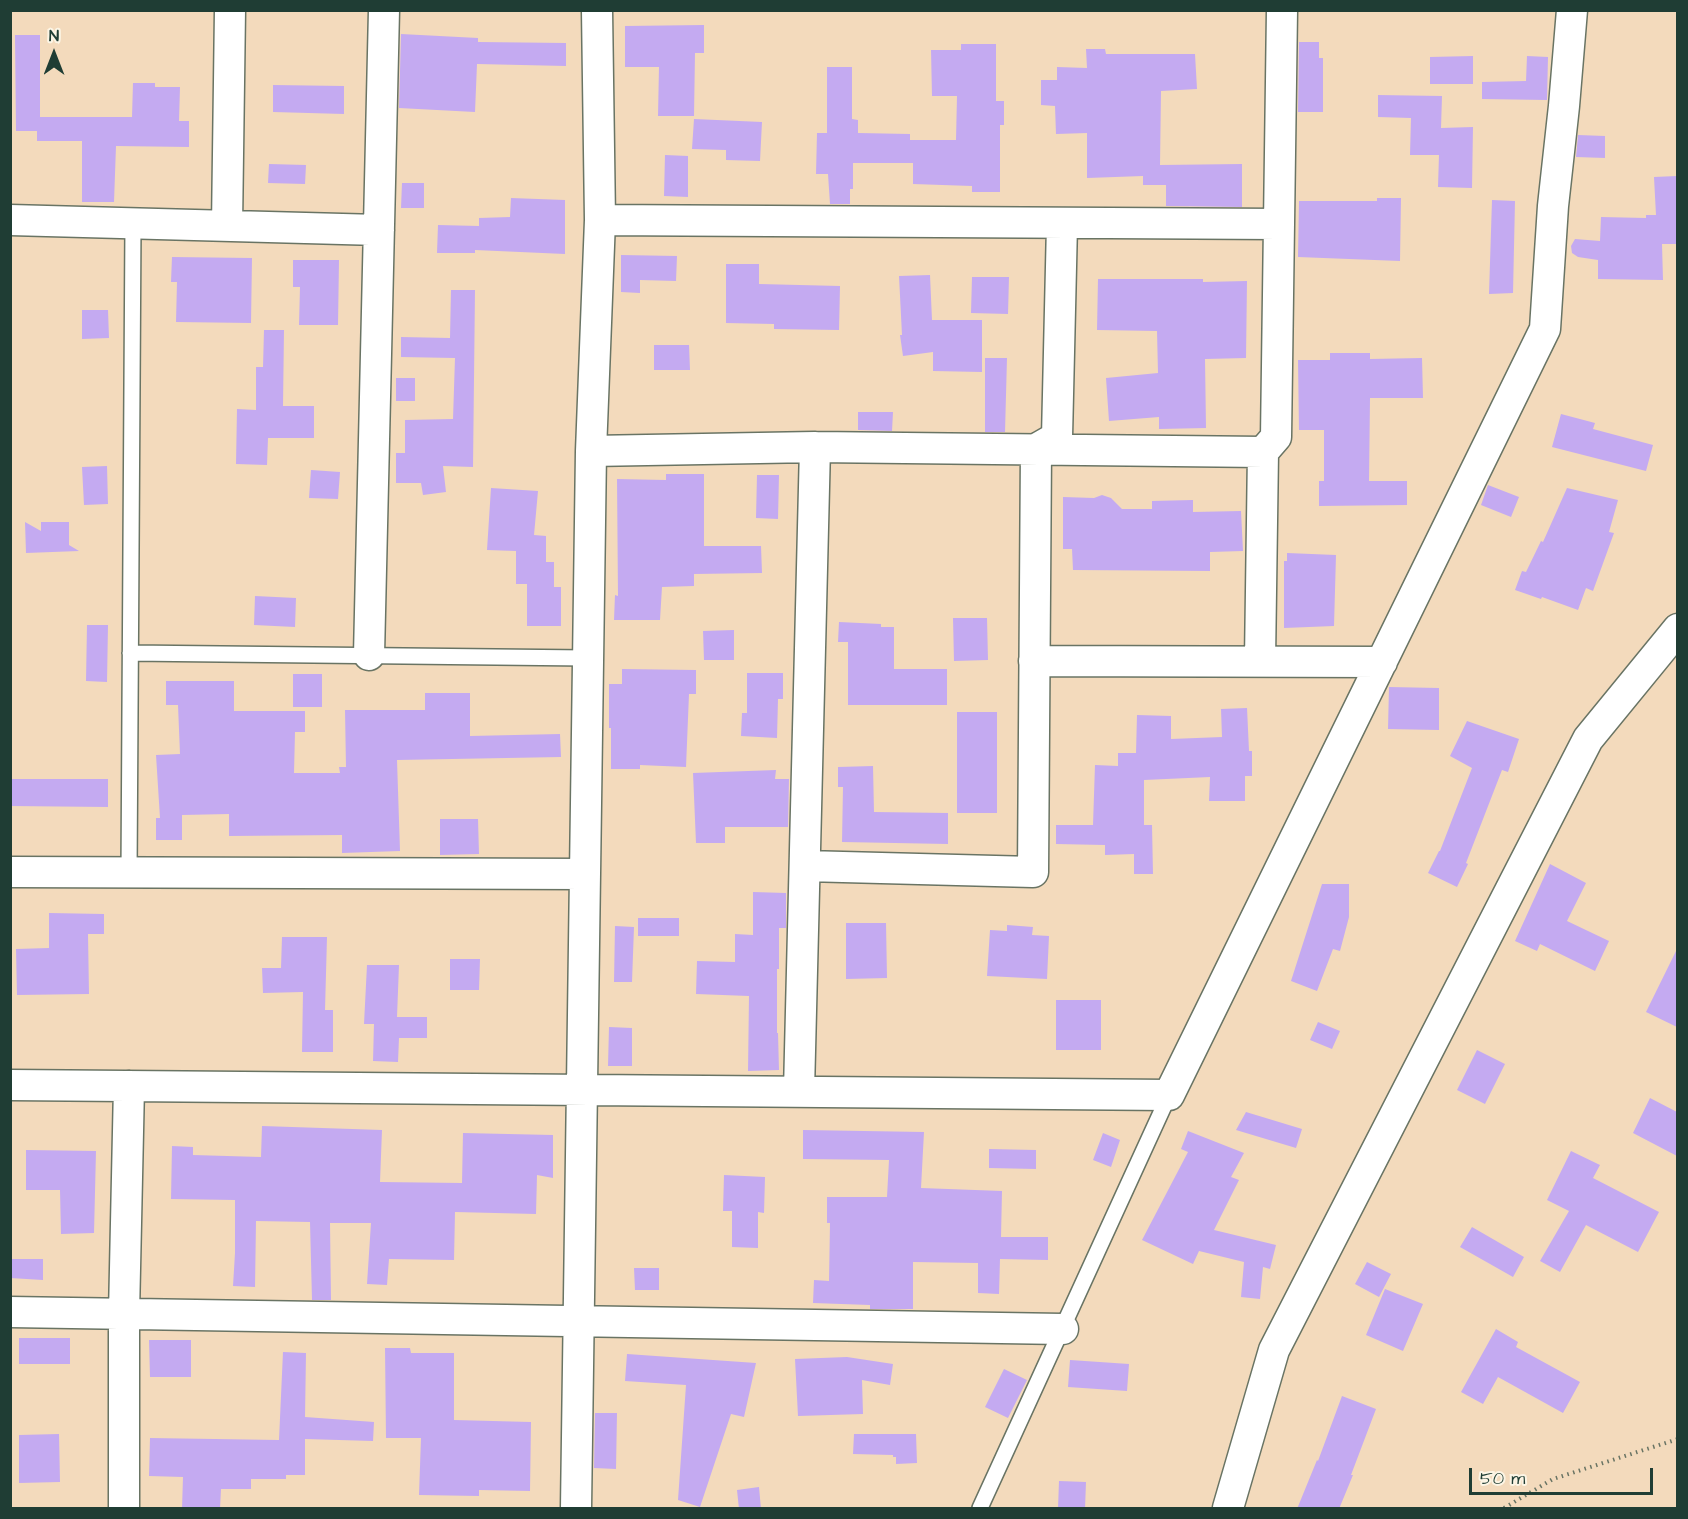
<!DOCTYPE html>
<style>
body{margin:0}
#map{position:relative;width:1688px;height:1519px;overflow:hidden;background:#f3dabc;font-family:"Architects Daughter",sans-serif}
canvas{display:block}
.frame{position:absolute;inset:0;border:12px solid #1f3d34;pointer-events:none}
.north{position:absolute;left:24px;top:24px;width:60px;height:60px;-webkit-text-stroke:4px #fcf5e5;paint-order:stroke;rotate:0deg;font-size:16px;font-weight:700;line-height:24px;text-align:center;color:#1f3d34}
.north::after{content:'';display:block;margin:auto;width:21px;height:27px;background:#1f3d34;clip-path:polygon(50% 0,100% 100%,50% 72%,0 100%)}
.scale{position:absolute;left:1469px;top:1468px;width:184px;height:27px;box-sizing:border-box;border:3px solid #1f3d34;border-top:0;padding-left:8px;font-size:18px;line-height:21px;white-space:nowrap;color:#1f3d34;-webkit-text-stroke:4px #fcf5e5;paint-order:stroke}
</style>
<div id="map">
<canvas width="1688" height="1519"></canvas>
<div class="frame"></div>
<div class="north">N</div>
<div class="scale">50 m</div>
</div>
<script>
const ctx = document.querySelector('canvas').getContext('2d');
ctx.lineJoin = 'round';
function paint(path, color) { ctx.fillStyle = color; ctx.fill(path, 'evenodd'); }
const poly = rows => new Path2D(rows.map(r => 'M' + r).join(''));
function trace(path, color, width, dash) { ctx.strokeStyle = color; ctx.lineWidth = width; ctx.lineCap = dash ? 'butt' : 'round'; ctx.setLineDash(dash || []); ctx.stroke(path); }
paint(poly([
 [704,25,704,53,695,53,694,116,658,116,659,67,625,67,625,26],
 [401,34,478,38,478,42,566,43,566,66,477,64,475,112,399,108],
 [15,35,40,35,40,117,132,117,133,83,155,83,155,87,180,87,179,121,189,121,189,147,116,146,114,202,82,202,82,141,37,141,37,131,16,131],
 [1299,42,1319,42,1319,58,1323,58,1323,112,1298,112],
 [961,44,996,44,996,101,1004,101,1004,125,1000,125,1000,192,972,192,972,186,913,184,913,163,853,163,853,189,850,189,850,204,830,204,828,174,816,174,817,133,827,133,827,67,852,67,852,119,858,120,858,133,910,134,910,140,956,140,957,96,932,96,931,50,961,50],
 [1086,49,1105,49,1106,54,1195,54,1197,89,1161,91,1160,165,1242,164,1242,207,1166,206,1166,185,1143,185,1143,176,1087,178,1087,133,1056,134,1055,106,1041,105,1041,80,1057,80,1057,67,1087,68],
 [1473,56,1473,84,1430,84,1430,57],
 [1527,56,1548,57,1547,100,1482,99,1482,82,1526,81],
 [273,85,344,86,344,114,273,112],
 [1378,95,1442,96,1441,128,1473,127,1472,188,1438,187,1439,155,1410,155,1411,118,1378,117],
 [694,119,762,122,760,161,726,160,726,150,692,149],
 [1578,135,1605,136,1605,158,1576,157],
 [665,155,688,156,688,197,664,196],
 [269,164,306,165,305,184,268,183],
 [1677,176,1677,244,1662,244,1663,280,1598,279,1598,260,1578,257,1572,253,1571,246,1575,239,1600,241,1601,217,1646,218,1646,215,1656,215,1654,177],
 [402,183,424,183,424,208,401,208],
 [511,198,565,200,565,254,475,250,475,253,437,253,438,225,479,226,479,218,510,217],
 [1377,198,1401,198,1400,261,1298,257,1299,201,1377,201],
 [1492,200,1515,201,1513,293,1489,294],
 [621,255,677,256,676,281,640,280,640,293,621,292],
 [172,257,252,258,251,323,176,322,177,282,171,282],
 [293,260,339,260,338,325,299,325,300,287,293,287],
 [726,264,759,264,759,284,840,286,839,330,774,329,774,324,726,323],
 [930,275,932,320,982,320,982,372,933,371,933,352,903,356,900,335,902,335,899,276],
 [972,277,1009,277,1008,314,971,313],
 [1098,279,1203,279,1203,282,1247,281,1246,358,1205,359,1206,428,1159,429,1159,417,1109,421,1106,378,1158,373,1157,331,1097,330],
 [451,290,475,290,473,467,443,466,446,492,423,495,421,483,396,483,396,453,405,453,405,420,453,419,455,358,401,357,401,337,450,338],
 [82,310,108,310,109,338,82,339],
 [264,330,284,330,283,406,314,406,314,438,268,438,267,465,236,464,237,409,256,410,256,367,263,367],
 [654,345,689,345,690,370,654,370],
 [1330,353,1370,353,1370,359,1422,358,1423,398,1370,398,1369,481,1407,481,1407,505,1319,506,1319,481,1324,481,1324,430,1299,430,1298,360,1330,360],
 [985,358,1007,358,1005,432,985,432],
 [396,378,415,378,415,401,396,401],
 [858,412,893,412,892,431,858,430],
 [1561,414,1595,423,1593,429,1653,445,1646,471,1552,447],
 [107,466,108,504,84,505,82,467],
 [311,470,340,472,338,499,309,498],
 [666,474,704,474,704,546,761,546,762,573,694,574,694,586,662,587,660,620,614,620,615,595,618,596,617,479,666,480],
 [757,475,779,475,778,519,756,518],
 [1488,485,1519,497,1511,517,1481,505],
 [491,488,538,491,534,535,546,536,546,562,554,562,554,587,561,587,561,626,527,626,527,584,516,584,516,551,487,550],
 [1567,488,1618,500,1609,532,1614,533,1593,591,1586,588,1578,610,1542,597,1541,599,1515,590,1522,571,1526,572,1541,541,1543,542],
 [1102,495,1111,498,1122,509,1152,509,1152,501,1193,500,1193,512,1241,511,1243,551,1210,552,1210,571,1073,570,1072,549,1063,549,1063,497,1094,498],
 [25,522,41,531,41,522,69,522,69,545,79,551,26,553],
 [1287,553,1336,555,1334,626,1284,628,1284,561,1287,561],
 [255,596,296,598,295,627,254,625],
 [953,618,987,618,988,660,954,661],
 [839,622,881,624,881,627,894,627,894,669,947,669,947,705,848,705,848,642,838,642],
 [87,625,108,625,107,682,86,681],
 [734,630,734,660,704,660,703,631],
 [622,669,696,670,696,694,689,694,686,767,640,765,640,769,611,769,611,728,609,728,609,684,622,684],
 [747,673,783,673,783,699,778,699,777,738,741,736,742,713,747,713],
 [293,674,322,674,322,707,293,707],
 [166,681,234,681,234,711,305,711,305,732,295,732,294,773,340,773,339,767,346,767,345,710,425,710,425,693,470,693,470,736,560,734,561,757,397,760,400,851,342,853,342,835,229,836,229,814,182,815,182,840,156,840,156,818,160,818,156,755,180,754,178,705,166,705],
 [1389,687,1439,688,1439,730,1388,729],
 [1247,708,1249,751,1252,751,1252,776,1245,776,1245,801,1209,801,1210,777,1144,780,1144,825,1152,825,1153,874,1134,874,1134,854,1105,855,1105,845,1056,844,1056,825,1093,825,1095,765,1118,766,1118,753,1136,753,1137,715,1171,716,1171,739,1222,737,1221,709],
 [957,712,997,712,997,813,957,813],
 [1467,721,1519,739,1508,772,1502,770,1466,863,1468,864,1457,887,1428,873,1439,851,1440,851,1472,768,1450,756],
 [873,766,874,812,948,813,948,844,842,842,843,787,838,787,838,767],
 [776,770,775,779,789,779,788,827,725,827,725,843,696,843,693,773],
 [10,779,108,779,108,807,10,806],
 [440,819,478,819,479,854,440,855],
 [1550,864,1586,883,1567,921,1609,941,1595,971,1540,944,1537,951,1515,941],
 [1322,884,1349,884,1349,917,1340,951,1333,949,1317,991,1291,981],
 [753,892,786,893,786,928,779,928,779,969,777,969,777,1033,778,1033,779,1070,748,1071,749,996,696,994,697,961,735,962,735,934,753,935],
 [49,913,104,914,104,934,88,934,89,994,17,995,16,949,49,948],
 [638,918,679,918,679,936,638,936],
 [846,923,886,923,887,978,846,979],
 [1007,925,1033,927,1032,935,1049,936,1047,979,987,976,990,930,1007,931],
 [615,926,634,927,632,982,614,982],
 [282,937,327,937,325,1010,333,1010,333,1052,302,1052,303,992,263,993,262,968,281,968],
 [1677,949,1677,1027,1646,1012],
 [450,959,480,959,479,990,450,990],
 [367,965,399,965,397,1017,427,1017,427,1038,399,1038,398,1062,373,1061,374,1024,364,1024],
 [1056,1000,1101,1000,1101,1050,1056,1050],
 [1318,1022,1340,1031,1332,1049,1310,1040],
 [609,1027,632,1028,632,1066,608,1066],
 [1477,1050,1505,1064,1485,1104,1457,1090],
 [1650,1098,1677,1112,1677,1156,1633,1133],
 [1246,1112,1302,1129,1296,1148,1236,1130],
 [262,1126,382,1130,380,1182,462,1183,463,1133,553,1135,553,1178,537,1175,536,1214,455,1212,454,1260,389,1259,387,1285,367,1284,371,1223,330,1223,331,1300,312,1300,310,1222,256,1221,255,1287,233,1286,235,1253,235,1200,171,1199,172,1146,193,1147,193,1155,261,1157],
 [803,1130,924,1132,921,1188,1002,1191,1001,1237,1048,1237,1048,1260,1000,1259,999,1294,978,1293,978,1263,913,1262,913,1309,870,1309,870,1305,813,1303,814,1280,829,1281,830,1223,827,1223,827,1197,887,1197,889,1160,803,1159],
 [1188,1131,1244,1153,1231,1177,1239,1180,1214,1230,1276,1245,1270,1269,1263,1267,1260,1299,1241,1297,1244,1262,1199,1251,1193,1264,1142,1240,1188,1152,1181,1149],
 [1103,1133,1120,1140,1111,1167,1093,1160],
 [989,1149,1036,1150,1036,1169,989,1168],
 [26,1150,96,1151,94,1233,61,1234,60,1190,26,1190],
 [1571,1151,1600,1165,1593,1178,1659,1212,1638,1252,1586,1225,1560,1272,1540,1261,1569,1211,1547,1200],
 [724,1175,765,1177,764,1213,758,1212,758,1248,732,1247,732,1211,723,1211],
 [1472,1227,1524,1257,1513,1277,1460,1247],
 [10,1259,43,1259,43,1280,10,1278],
 [1367,1262,1391,1274,1379,1297,1355,1284],
 [634,1268,659,1268,659,1290,635,1290],
 [1385,1289,1423,1304,1403,1351,1366,1335],
 [1496,1329,1518,1342,1516,1347,1580,1382,1563,1413,1498,1377,1483,1404,1461,1392],
 [19,1338,70,1338,70,1364,19,1364],
 [149,1340,191,1340,191,1377,150,1377],
 [385,1348,410,1348,411,1353,454,1353,454,1420,531,1422,530,1491,479,1490,479,1496,419,1495,421,1438,386,1438],
 [283,1352,306,1353,305,1417,374,1422,373,1441,305,1439,305,1475,286,1475,286,1479,251,1479,251,1489,221,1489,220,1509,182,1509,183,1477,149,1476,150,1438,279,1440],
 [627,1354,756,1363,744,1417,731,1414,700,1507,678,1500,686,1385,625,1381],
 [847,1357,893,1364,890,1385,862,1380,863,1414,798,1416,795,1359],
 [1070,1360,1129,1364,1127,1391,1068,1387],
 [1004,1369,1027,1380,1008,1418,985,1407],
 [1342,1396,1376,1409,1351,1475,1353,1475,1339,1509,1297,1509,1317,1460,1318,1461],
 [595,1413,617,1413,616,1469,594,1468],
 [59,1434,60,1482,19,1483,19,1435],
 [854,1434,916,1434,917,1463,896,1464,896,1457,893,1457,893,1455,853,1454],
 [1059,1481,1086,1482,1085,1509,1058,1509],
 [759,1487,761,1509,739,1509,737,1490]
]), '#c4aaf1');
const lane = poly([
 [130,653,587,658],
 [129,872,133,223],
 [980,1508,1169,1095]
]);
const street = poly([
 [10,220,379,230],
 [600,220,1278,224],
 [227,226,230,10],
 [591,451,815,447,1263,452],
 [369,655,384,10],
 [1260,660,1263,452,1276,437,1282,10],
 [1034,661,1382,662],
 [805,866,1033,872,1036,449,1057,437,1062,224],
 [10,872,584,874],
 [10,1085,1169,1095,1545,329,1553,206,1564,106,1572,10],
 [799,1091,815,447],
 [10,1312,1063,1329],
 [124,1508,124,1314,129,1086],
 [576,1508,591,451,600,220,597,10],
 [1228,1508,1274,1350,1588,739,1678,629]
]);
trace(lane, '#697464', 18);
trace(street, '#697464', 33);
trace(poly([
 [1504,1508,1553,1479,1678,1439]
]), '#697464', 4, [1.5, 4.5]);
trace(lane, '#fff', 15);
trace(street, '#fff', 30);
</script>
